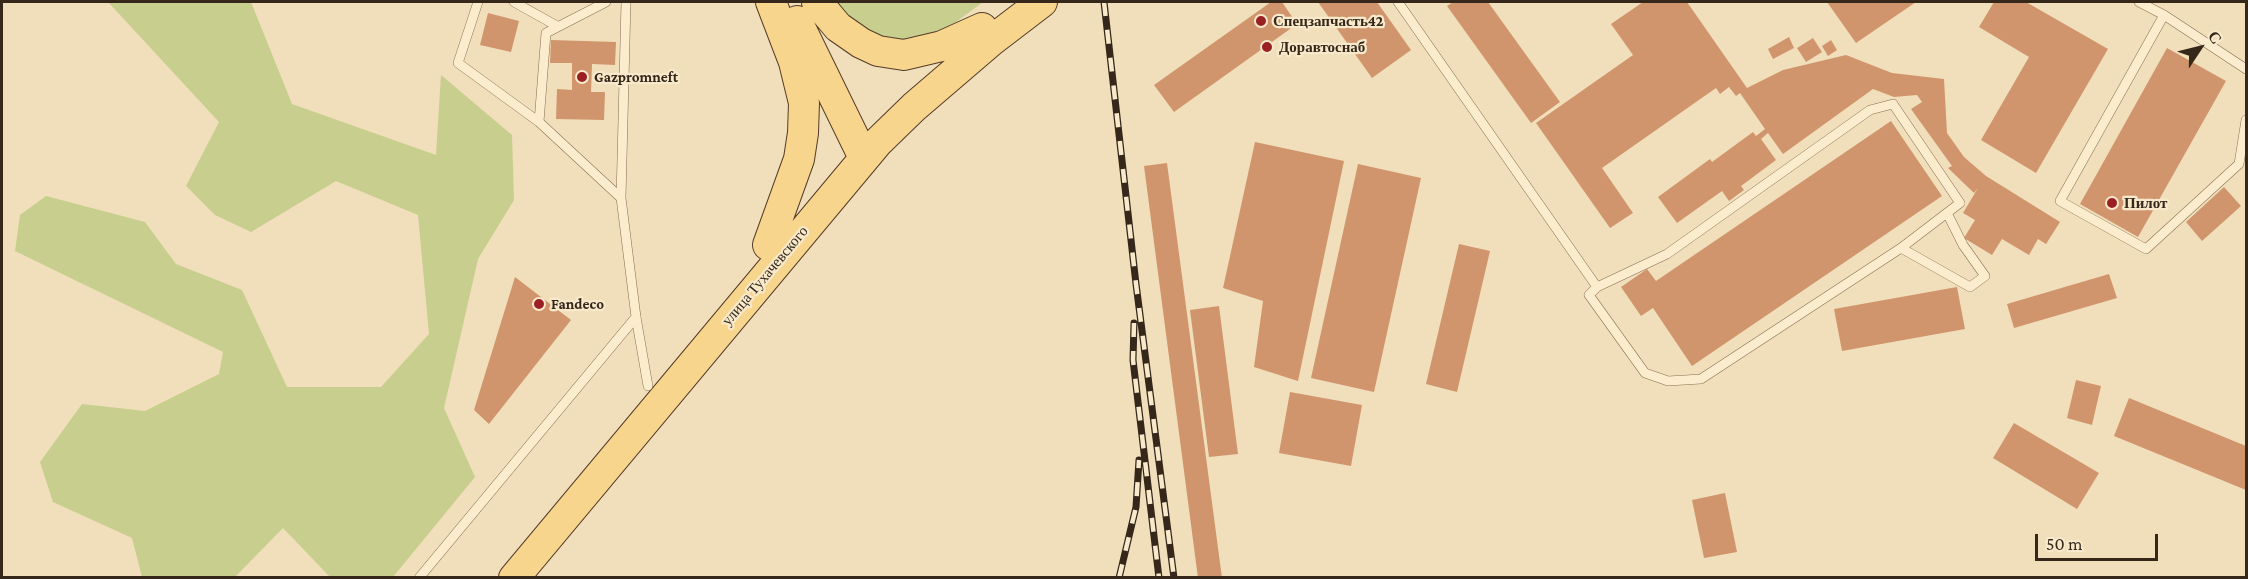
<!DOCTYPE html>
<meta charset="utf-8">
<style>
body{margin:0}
#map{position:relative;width:2248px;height:579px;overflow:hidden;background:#f0dfba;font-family:"Crimson Pro",serif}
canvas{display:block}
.frame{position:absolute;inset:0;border:3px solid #35271a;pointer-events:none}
.north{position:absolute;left:2170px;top:18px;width:60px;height:60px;-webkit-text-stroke:4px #f7e9ca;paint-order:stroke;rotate:55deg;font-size:16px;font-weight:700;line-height:24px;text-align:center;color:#35271a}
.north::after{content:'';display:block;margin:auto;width:21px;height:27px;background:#35271a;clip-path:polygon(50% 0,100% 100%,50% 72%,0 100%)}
.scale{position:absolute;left:2035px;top:534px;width:123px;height:27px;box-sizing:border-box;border:3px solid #35271a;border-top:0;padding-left:8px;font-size:18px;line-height:21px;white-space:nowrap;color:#35271a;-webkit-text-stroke:4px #f7e9ca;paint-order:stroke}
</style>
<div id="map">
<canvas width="2248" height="579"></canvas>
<div class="frame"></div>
<div class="north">С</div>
<div class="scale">50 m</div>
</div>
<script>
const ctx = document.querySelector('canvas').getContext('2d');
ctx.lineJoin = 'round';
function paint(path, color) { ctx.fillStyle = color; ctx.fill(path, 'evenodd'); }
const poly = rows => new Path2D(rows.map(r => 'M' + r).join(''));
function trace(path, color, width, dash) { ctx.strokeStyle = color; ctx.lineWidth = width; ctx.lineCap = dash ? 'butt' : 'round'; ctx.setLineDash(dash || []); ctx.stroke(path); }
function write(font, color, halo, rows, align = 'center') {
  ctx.font = font + ' "Crimson Pro",serif'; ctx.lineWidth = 4.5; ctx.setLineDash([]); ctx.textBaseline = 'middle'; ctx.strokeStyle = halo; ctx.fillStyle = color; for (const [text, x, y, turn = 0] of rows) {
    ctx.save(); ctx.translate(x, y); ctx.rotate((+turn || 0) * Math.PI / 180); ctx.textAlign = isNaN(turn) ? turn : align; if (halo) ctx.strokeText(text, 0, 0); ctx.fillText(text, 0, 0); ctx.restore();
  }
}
paint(poly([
 [108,2,251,2,292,104,436,155,441,75,512,135,514,200,478,259,444,408,475,477,393,577,330,577,283,528,235,577,142,577,132,538,53,502,40,462,82,404,145,411,219,374,223,352,15,251,20,215,46,196,145,222,176,264,242,290,287,387,381,387,429,334,418,215,336,181,251,232,215,215,186,186,219,122],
 [835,2,983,2,929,42,904,44,878,35,850,20]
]), '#c8ce8e');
paint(poly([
 [1271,2,1282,2,1297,24,1174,112,1154,85],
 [1318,2,1377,2,1411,50,1372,78],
 [1453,2,1488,2,1560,102,1531,123,1447,6],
 [1643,2,1687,2,1747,88,1783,70,1846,55,1892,73,1944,79,1947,133,1964,157,1986,176,2060,222,2046,244,2038,239,2029,255,2002,239,1992,255,1964,238,1975,220,1963,213,1978,188,1974,193,1948,168,1952,166,1911,109,1922,102,1917,95,1894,97,1873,89,1783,154,1768,133,1761,139,1776,160,1741,186,1744,190,1729,201,1722,191,1677,223,1658,197,1710,159,1712,162,1753,132,1756,136,1765,129,1740,93,1736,96,1729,87,1720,94,1716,88,1602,168,1633,213,1610,228,1536,123,1633,55,1611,24],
 [1827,2,1916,2,1856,43],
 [1994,2,2026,2,2108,49,2036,173,1981,140,2029,57,1979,27],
 [488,13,519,21,511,52,480,45],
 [1789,37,1794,48,1773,59,1768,49],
 [1813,38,1822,52,1806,62,1797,48],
 [551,40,616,42,615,65,592,64,591,92,605,92,604,120,556,119,557,89,572,90,572,63,550,63],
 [1831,40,1837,50,1828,56,1822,46],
 [2167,48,2226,81,2138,237,2080,204],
 [1891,121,1942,196,1692,366,1653,308,1641,316,1621,287,1647,269,1656,281],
 [1255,142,1344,161,1298,381,1254,367,1263,301,1223,288],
 [1167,163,1222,578,1198,578,1144,166],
 [1358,164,1421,178,1374,392,1311,378],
 [2224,187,2241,206,2202,241,2186,222],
 [1459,244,1490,251,1457,392,1426,384],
 [2109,274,2117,298,2014,328,2007,304],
 [515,277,571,320,489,424,474,410],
 [1957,287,1965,329,1842,351,1834,309],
 [1219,306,1238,454,1209,457,1190,310],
 [2076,380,2101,386,2092,425,2067,418],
 [1290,392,1362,405,1351,466,1279,453],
 [2129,398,2246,446,2246,490,2114,436],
 [2014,423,2099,473,2077,509,1993,458],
 [1725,493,1737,552,1704,558,1692,500]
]), '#d1956d');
const service = poly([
 [478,2,458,63,539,122],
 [514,2,557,26],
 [606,2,546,33,539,122,621,198],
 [626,2,621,198,636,317,648,386],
 [1398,2,1597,287],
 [2139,2,2164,15,2246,69],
 [2164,15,2060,201,2146,249,2239,164,2246,120],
 [1893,104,1960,203,1901,248,1701,379,1668,381,1645,373,1589,295,1597,287,1667,254,1870,110,1893,104],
 [1901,248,1970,287,1985,276,1963,245,1947,213],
 [419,578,636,317]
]);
const primary = poly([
 [817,2,838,27,861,43,878,51,904,55,942,46,982,28],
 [797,21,864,158],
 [768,245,799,159,803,133,804,103,794,62,771,2],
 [514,578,878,142,914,107,991,41,1042,2]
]);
trace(service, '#886e53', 10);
trace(primary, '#543c29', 32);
trace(service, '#fbeccd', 9);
trace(primary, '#f8d58d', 30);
const rail = poly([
 [1104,2,1136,284,1174,578],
 [1134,323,1133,360,1159,578],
 [1119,578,1136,507,1139,460]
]);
trace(rail, '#35271a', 7);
trace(rail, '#f7e9ca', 4.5, [14]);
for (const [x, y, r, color] of [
 [1261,21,6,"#9a2023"],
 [1267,47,6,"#9a2023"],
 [582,77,6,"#9a2023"],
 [2112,203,6,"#9a2023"],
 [539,304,6,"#9a2023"]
]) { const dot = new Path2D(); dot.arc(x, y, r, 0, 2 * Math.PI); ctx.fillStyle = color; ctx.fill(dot); trace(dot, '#f7e9ca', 2); }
write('bold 15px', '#35271a', '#f7e9ca', [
 ["Спецзапчасть42",1273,21],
 ["Доравтоснаб",1279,47],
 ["Gazpromneft",594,77],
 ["Пилот",2124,203],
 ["Fandeco",551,304]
], 'left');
write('15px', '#35271a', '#f7e9ca', [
 ["улица Тухачевского",765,276,-50]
]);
</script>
